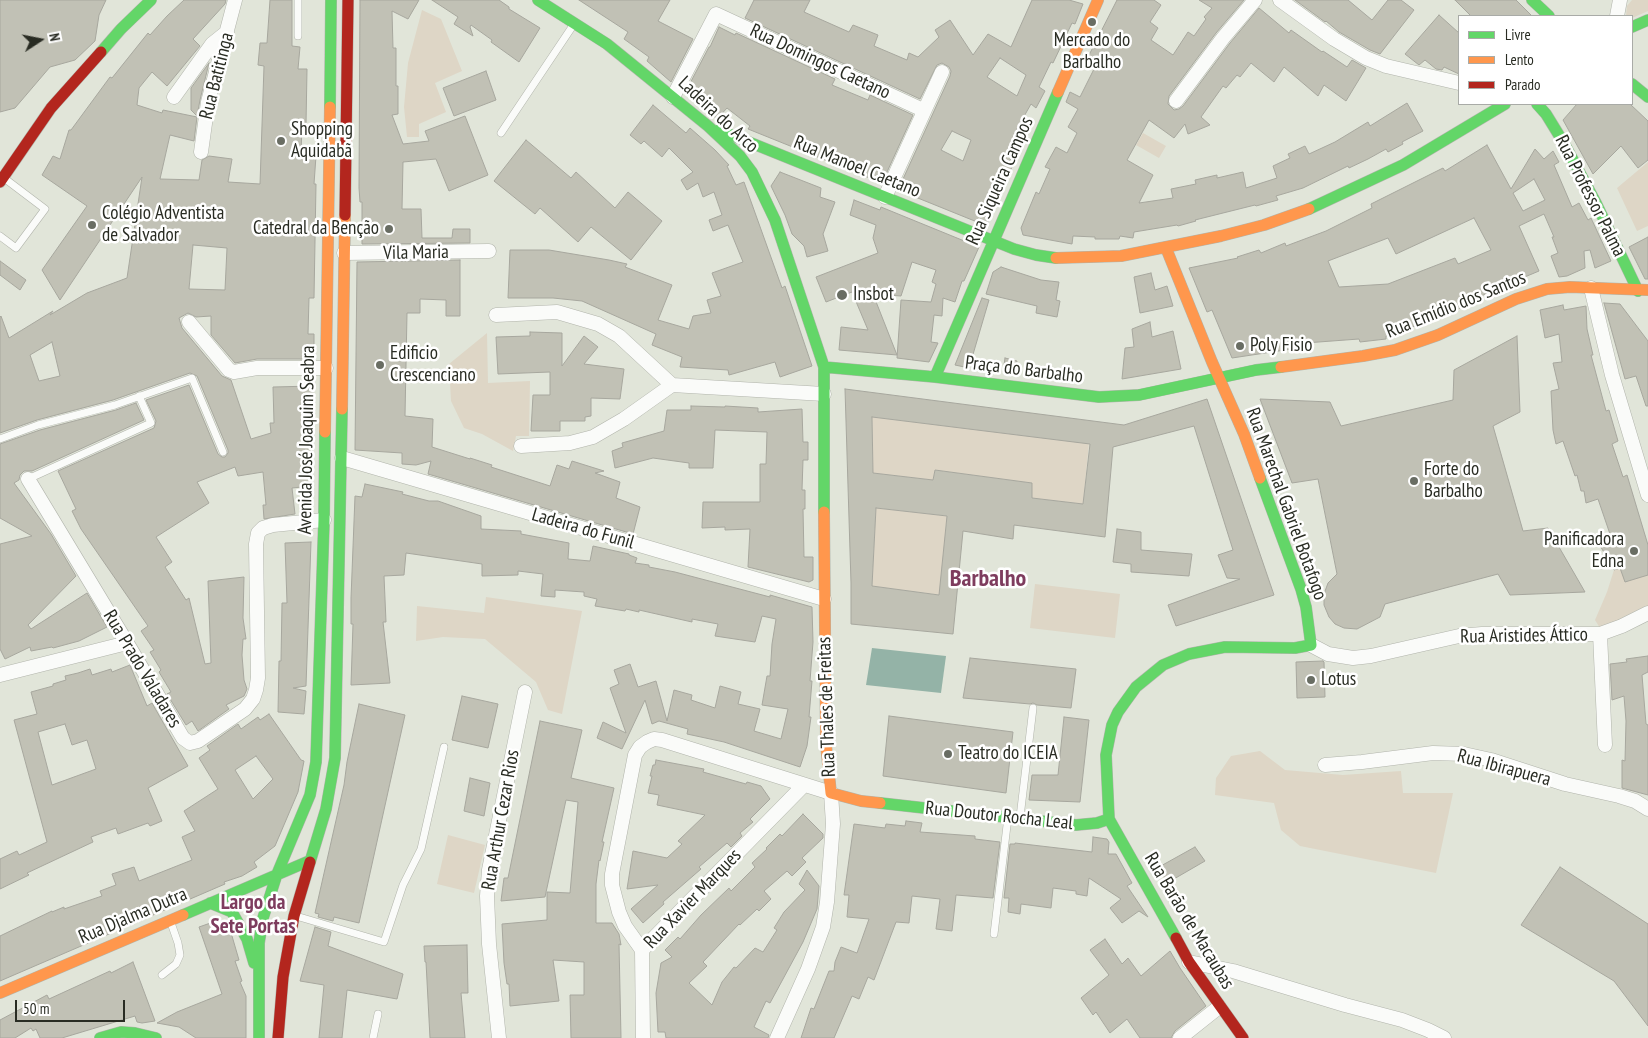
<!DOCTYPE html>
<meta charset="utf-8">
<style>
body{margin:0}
#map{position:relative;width:1648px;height:1038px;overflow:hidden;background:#e1e5d9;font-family:"PT Sans Narrow",sans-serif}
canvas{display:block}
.legend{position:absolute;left:1458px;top:15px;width:175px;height:90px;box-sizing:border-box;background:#fff;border:1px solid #a9aba7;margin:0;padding:6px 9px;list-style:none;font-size:15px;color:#292c23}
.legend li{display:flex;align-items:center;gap:10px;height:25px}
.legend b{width:25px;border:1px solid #a9aba7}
.north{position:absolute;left:15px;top:15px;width:50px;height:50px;-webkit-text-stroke:4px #fff;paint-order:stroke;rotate:79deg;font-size:14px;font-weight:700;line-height:20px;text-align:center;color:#292c23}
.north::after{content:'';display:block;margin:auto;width:18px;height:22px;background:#292c23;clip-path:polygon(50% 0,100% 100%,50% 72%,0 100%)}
.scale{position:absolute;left:15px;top:1000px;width:110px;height:22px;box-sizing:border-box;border:2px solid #292c23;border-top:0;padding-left:6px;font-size:15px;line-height:18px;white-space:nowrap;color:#292c23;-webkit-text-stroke:4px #fff;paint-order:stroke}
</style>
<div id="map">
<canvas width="1648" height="1038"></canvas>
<ul class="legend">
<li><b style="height:6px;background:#63d668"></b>Livre</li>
<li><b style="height:6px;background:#ff974d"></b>Lento</li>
<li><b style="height:6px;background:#b3261e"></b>Parado</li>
</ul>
<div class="north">N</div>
<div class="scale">50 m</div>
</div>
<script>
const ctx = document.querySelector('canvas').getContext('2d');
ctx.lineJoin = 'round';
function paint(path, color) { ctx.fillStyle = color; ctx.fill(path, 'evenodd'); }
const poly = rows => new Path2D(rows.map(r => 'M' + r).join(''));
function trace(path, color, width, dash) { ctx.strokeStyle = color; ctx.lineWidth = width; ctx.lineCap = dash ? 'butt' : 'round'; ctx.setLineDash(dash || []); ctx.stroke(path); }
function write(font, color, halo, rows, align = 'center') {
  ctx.font = font + ' "PT Sans Narrow",sans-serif'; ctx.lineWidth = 5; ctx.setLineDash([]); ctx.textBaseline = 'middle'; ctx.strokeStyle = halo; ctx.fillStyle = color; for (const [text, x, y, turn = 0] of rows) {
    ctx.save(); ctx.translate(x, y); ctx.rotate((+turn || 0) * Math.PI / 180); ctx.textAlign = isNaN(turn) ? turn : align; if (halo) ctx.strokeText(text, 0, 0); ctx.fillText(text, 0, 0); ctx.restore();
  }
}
paint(poly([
 [1632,0,1648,0,1648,11,1632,18,1632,16,1626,16,1627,6],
 [422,10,441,19,462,71,435,83,446,112,419,124,419,137,407,137,404,107,408,63],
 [1143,133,1166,146,1159,158,1136,145],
 [1648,162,1648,226,1637,231,1617,188],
 [487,333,488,383,530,381,529,436,516,436,513,451,482,434,464,428,451,401,449,364],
 [872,417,1089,443,1083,504,1032,498,1032,483,935,470,933,480,873,473],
 [876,508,947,516,945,533,963,531,956,597,872,586],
 [1648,558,1648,608,1600,628,1595,620,1607,592,1614,570],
 [1035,584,1120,594,1115,638,1030,628],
 [486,597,582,611,562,714,548,710,536,682,485,639,443,637,416,641,417,606,484,613],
 [1260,751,1285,770,1343,775,1401,771,1403,793,1453,793,1436,873,1300,846,1281,830,1274,803,1215,795,1216,778,1231,756],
 [448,835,485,845,474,893,437,884]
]), '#ded6c6');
paint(poly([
 [872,648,946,656,941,693,866,685]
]), '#94b3a7');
const building = poly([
 [0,0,106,0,99,15,95,41,75,60,50,67,15,108,0,112,0,0],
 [184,0,226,0,225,4,193,39,200,46,167,86,152,72,139,88,137,105,162,113,163,110,197,117,194,141,170,135,160,179,199,180,202,160,209,156,232,159,228,182,260,184,264,66,258,65,260,43,267,43,270,0,292,0,292,46,300,47,298,69,307,69,306,125,302,124,301,156,316,156,314,184,316,184,314,298,309,298,308,334,314,334,314,359,257,359,235,363,211,335,211,316,196,317,188,313,179,318,182,328,222,376,231,380,251,439,271,433,270,423,274,423,273,387,313,386,312,486,292,488,295,514,264,519,263,505,266,505,263,472,238,476,235,467,197,482,209,503,156,537,172,562,165,567,186,600,189,598,205,664,211,663,208,581,244,577,243,618,246,639,243,639,242,655,244,680,247,689,244,696,226,705,229,709,198,731,192,721,186,725,167,694,171,692,159,672,161,670,150,652,154,650,141,631,148,626,81,529,72,511,76,509,58,471,154,428,156,421,146,400,189,385,218,454,222,457,225,457,228,453,228,450,197,376,190,373,113,400,37,420,0,433,0,317,1,316,9,338,53,311,50,315,87,293,127,278,142,177,60,300,42,270,87,206,42,175,53,156,60,159,69,130,71,130,110,77,112,78,148,33,150,35,167,16,184,0],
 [193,245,227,248,225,290,189,289,193,245],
 [52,342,60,376,39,381,30,355,52,342],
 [360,0,419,0,408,19,392,11,393,48,396,48,396,86,398,86,398,114,392,115,403,144,429,141,425,131,465,116,488,175,449,191,436,159,403,162,402,209,421,209,422,238,452,238,453,229,470,229,470,243,362,244,362,202,360,202,359,188,360,0],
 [432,0,499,0,509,7,509,9,540,28,519,62,491,42,492,40,471,25,470,27,473,36,454,24,458,17,432,0],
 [579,0,670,0,658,21,693,39,671,82,647,61,649,57,624,39,628,32,579,0],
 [754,0,810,0,804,12,849,32,853,25,878,35,874,46,907,60,909,53,918,57,939,37,935,30,950,20,973,55,988,34,1011,47,1032,0,1069,0,1083,4,1075,24,1072,23,1053,63,1051,62,1039,87,1045,91,1036,108,1031,104,1014,134,1022,139,1009,162,1013,164,1006,183,1004,182,987,226,898,190,950,76,951,71,949,67,942,63,937,65,920,99,745,18,754,0],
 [1000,58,1026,75,1017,96,987,77,1000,58],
 [952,131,971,140,963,161,941,150,952,131],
 [1117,0,1154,0,1161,5,1150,22,1158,28,1151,40,1173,55,1188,32,1194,36,1206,19,1204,17,1212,8,1199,0,1244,0,1216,33,1169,96,1168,104,1174,110,1179,109,1183,106,1230,43,1259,8,1289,33,1291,30,1322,52,1323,51,1347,67,1352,60,1366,68,1346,101,1324,85,1318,96,1284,67,1274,82,1251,63,1240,77,1237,75,1226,88,1223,86,1201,117,1210,125,1188,134,1185,124,1174,138,1149,120,1127,160,1153,175,1139,203,1173,198,1171,189,1196,184,1195,180,1217,175,1217,178,1243,172,1246,188,1277,178,1273,166,1290,158,1288,154,1305,146,1309,154,1335,142,1368,122,1370,126,1407,103,1423,131,1402,142,1403,144,1388,152,1386,149,1368,159,1349,168,1348,166,1303,188,1276,196,1278,200,1256,206,1255,205,1195,220,1196,221,1178,226,1177,225,1134,232,1133,238,1120,236,1119,239,1095,239,1095,237,1073,236,1072,244,1023,235,1021,228,1036,192,1039,194,1050,169,1045,167,1056,147,1067,153,1077,133,1068,127,1078,109,1066,102,1070,92,1080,97,1096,65,1087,59,1117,0],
 [1295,0,1348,0,1372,20,1388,0,1401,0,1414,10,1380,54,1370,50,1339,32,1326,21,1325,22,1295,0],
 [1455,0,1516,0,1532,16,1471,16,1455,0],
 [1439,15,1459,33,1459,74,1444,67,1442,70,1436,69,1425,60,1419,65,1405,54,1439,15],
 [719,27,735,35,736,33,835,79,832,85,868,100,870,95,913,115,882,183,748,129,750,126,727,108,717,119,703,107,705,105,686,91,709,47,710,47,719,27],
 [209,63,200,100,197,116,191,110,191,88,209,63],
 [486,71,496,100,454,116,443,88,486,71],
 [1577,104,1630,104,1648,121,1648,160,1638,168,1621,146,1593,174,1563,120,1577,104],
 [653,105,686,133,690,128,715,150,729,165,727,166,736,185,744,182,782,288,785,286,812,366,780,377,775,362,729,375,728,370,680,367,682,357,652,345,656,334,582,301,553,298,508,298,510,250,549,250,609,260,627,264,625,267,672,285,658,320,689,329,693,316,711,313,707,300,721,296,712,273,743,262,728,225,713,231,709,220,722,215,714,192,703,197,698,183,687,190,681,180,693,172,669,148,662,157,644,141,641,144,630,135,653,105],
 [526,140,571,178,576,172,615,208,628,192,662,221,631,260,591,227,578,242,540,208,535,214,494,181,526,140],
 [1487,145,1511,189,1535,149,1544,159,1553,151,1559,162,1554,165,1572,207,1579,203,1588,220,1591,218,1611,261,1595,268,1590,250,1584,251,1585,268,1567,276,1559,277,1551,256,1558,253,1552,237,1554,237,1544,214,1519,226,1539,271,1489,292,1472,301,1472,303,1435,319,1386,336,1386,339,1360,342,1359,339,1305,343,1305,347,1232,358,1212,310,1207,312,1189,268,1238,258,1237,257,1259,250,1261,253,1285,243,1286,246,1326,231,1372,208,1371,204,1443,168,1445,171,1487,145],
 [1534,179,1545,200,1523,211,1513,193,1534,179],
 [1474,218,1491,250,1458,264,1455,258,1388,284,1339,287,1328,261,1388,238,1396,254,1474,218],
 [780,172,821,188,820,197,835,202,823,234,828,251,807,257,804,246,792,234,785,215,771,186,780,172],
 [854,200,880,210,881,207,979,247,964,281,962,281,955,302,943,298,942,316,934,315,931,342,938,343,929,362,897,358,901,300,931,302,936,284,932,282,936,270,912,262,901,296,873,294,897,355,839,350,841,327,868,330,852,292,826,302,816,277,878,253,873,238,876,225,850,215,854,200],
 [1648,237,1648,279,1645,279,1629,247,1648,237],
 [460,260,460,316,446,316,446,300,420,299,420,313,407,313,405,416,433,419,432,447,470,459,470,458,492,465,491,467,550,486,557,465,569,469,572,461,604,471,595,473,620,482,616,498,640,507,633,534,428,474,431,461,416,465,402,464,402,453,355,450,357,262,460,260],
 [0,261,26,280,20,290,0,275,0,261],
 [1001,267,1041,280,1059,282,1056,300,1060,301,1057,317,1036,313,1037,306,986,294,993,272,1001,267],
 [1151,273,1155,290,1167,286,1173,306,1140,313,1134,277,1151,273],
 [982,298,989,300,969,368,955,365,982,298],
 [1604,303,1620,304,1648,341,1648,406,1646,406,1636,376,1625,379,1604,303],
 [1563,305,1564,310,1586,306,1587,329,1593,355,1591,355,1606,411,1609,410,1618,441,1612,444,1623,477,1627,475,1648,545,1648,575,1625,582,1620,568,1614,570,1598,542,1611,537,1598,499,1586,503,1584,491,1581,491,1577,475,1575,476,1563,441,1556,444,1553,430,1551,391,1559,389,1553,363,1562,362,1559,334,1545,338,1540,310,1563,305],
 [1150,322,1152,337,1173,331,1181,369,1122,379,1125,348,1134,347,1132,329,1150,322],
 [530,332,562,333,562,366,584,336,598,347,584,364,624,369,620,399,591,398,591,416,585,417,585,421,560,421,560,431,531,431,533,395,550,395,550,372,498,374,496,337,530,336,530,332],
 [1517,336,1520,412,1493,426,1523,531,1548,528,1585,592,1510,595,1498,574,1385,604,1380,617,1357,629,1344,628,1335,624,1329,617,1324,605,1324,594,1328,583,1337,574,1318,479,1292,483,1260,399,1330,402,1341,426,1453,400,1454,370,1517,336],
 [1005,358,1017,361,1015,375,1003,372,1005,358],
 [845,389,1124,425,1207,399,1274,595,1176,626,1168,605,1240,579,1227,578,1218,555,1233,550,1194,426,1113,447,1105,537,1014,525,1013,539,963,531,953,634,851,624,851,583,845,389],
 [872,417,1090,444,1083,504,1032,498,1032,483,935,470,933,480,873,473,872,417],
 [876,508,947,516,939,595,872,586,876,508],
 [136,403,144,420,32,471,24,471,20,475,19,480,14,483,51,534,76,576,28,625,31,629,87,593,107,627,79,641,53,648,52,647,31,651,30,647,5,659,0,649,0,544,32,536,0,518,0,444,40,430,116,410,136,403],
 [691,406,725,407,725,406,758,408,758,412,802,409,803,442,808,442,808,460,803,460,802,490,805,490,805,509,803,509,804,557,813,557,813,580,809,582,748,567,750,529,725,530,725,527,702,528,703,502,760,502,760,464,766,464,767,432,715,430,713,468,689,468,689,463,653,458,615,468,612,451,623,447,622,443,664,431,667,410,691,410,691,406],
 [365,484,403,492,402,494,429,501,438,501,481,516,481,529,521,531,521,534,569,543,568,559,590,561,593,546,629,554,629,555,637,558,635,563,649,565,649,567,675,572,770,597,770,595,812,607,813,642,810,681,812,681,809,717,811,717,807,746,800,767,724,742,687,734,688,729,659,721,652,724,645,700,622,749,597,738,603,722,626,733,610,688,619,684,614,670,630,664,638,687,656,681,667,721,674,690,692,695,691,700,715,708,720,686,741,692,738,704,760,709,754,731,781,739,788,709,762,705,767,676,770,676,772,644,776,619,762,616,755,642,715,636,718,624,692,619,692,622,639,610,639,612,626,609,625,611,595,606,597,599,584,596,584,592,555,590,555,597,541,596,543,574,518,571,518,575,482,576,482,564,406,553,404,575,384,576,386,622,383,622,390,683,351,685,353,624,351,624,351,598,355,496,362,497,365,484],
 [1117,529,1141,532,1141,550,1192,554,1189,576,1131,572,1131,564,1113,562,1117,529],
 [311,542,306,686,293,688,306,691,304,714,278,712,279,661,281,661,282,603,287,603,285,543,311,542],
 [1648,656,1648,672,1642,675,1646,724,1648,725,1648,795,1622,788,1622,760,1625,761,1626,721,1624,696,1612,700,1610,664,1627,662,1626,659,1648,656],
 [970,658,1076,669,1071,708,1037,705,1033,703,1030,704,963,698,970,658],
 [1323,661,1324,662,1325,697,1297,698,1296,662,1323,661],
 [130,665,147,706,152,703,188,766,148,788,162,821,150,826,148,823,118,834,116,828,91,837,93,842,27,873,29,875,0,889,0,859,17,851,19,855,47,842,14,720,37,714,31,692,53,686,53,684,66,680,65,676,78,673,90,669,92,675,111,669,112,672,130,665],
 [65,724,72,745,87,740,96,769,52,785,38,732,65,724],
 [462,696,498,704,488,748,452,740,462,696],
 [359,704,405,715,359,923,334,917,333,921,318,917,319,914,315,913,344,785,347,762,359,704],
 [269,714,301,760,304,761,298,792,275,846,254,862,257,867,242,876,224,882,225,884,0,981,0,936,52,911,52,912,64,907,64,909,102,896,100,891,116,885,112,874,134,867,139,881,192,860,182,837,195,831,184,811,218,789,199,758,210,750,207,746,238,724,241,729,258,717,260,720,269,714],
 [256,756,273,779,253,799,235,770,256,756],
 [889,716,1013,732,1006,793,883,776,889,716],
 [1064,717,1089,720,1080,802,1029,800,1032,775,1058,775,1064,717],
 [540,721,582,730,571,778,614,788,602,842,604,842,600,861,599,860,596,884,596,923,612,923,619,934,621,945,619,944,621,1038,571,1038,570,995,584,995,584,962,553,960,559,1001,510,1006,509,984,507,984,504,963,502,924,547,920,547,892,570,893,578,802,566,800,545,897,501,901,504,878,508,878,540,721],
 [656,760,704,769,703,772,746,784,747,782,761,786,770,799,750,819,753,822,740,833,742,836,731,847,727,843,699,867,701,869,663,902,664,904,643,923,631,909,658,885,627,889,633,851,667,858,682,844,678,841,705,815,657,805,659,795,648,793,652,776,650,776,653,765,655,765,656,760],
 [470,778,490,783,484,816,464,811,470,778],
 [803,814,823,834,823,838,802,858,806,862,792,876,787,871,764,891,771,899,759,911,757,909,740,925,739,924,703,962,707,966,689,983,712,1005,722,982,734,967,736,968,755,948,763,952,777,930,774,928,784,912,805,890,799,884,807,870,819,886,817,909,803,942,776,992,770,1003,766,1001,754,1027,769,1035,768,1038,666,1038,665,1032,658,1032,656,993,661,963,672,957,665,950,678,937,680,939,701,915,729,888,731,891,755,867,752,863,767,849,766,848,780,834,782,836,803,814],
 [906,821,922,823,920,832,975,836,975,839,1000,842,993,898,956,895,952,931,936,929,940,899,912,896,909,923,896,922,874,980,868,977,859,999,852,996,834,1038,801,1038,811,1008,814,1009,829,971,834,971,835,962,841,947,857,953,869,919,847,917,849,895,844,895,854,824,885,828,886,824,905,826,906,821],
 [1093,837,1107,839,1109,842,1108,854,1116,854,1132,883,1127,886,1148,917,1139,911,1122,923,1110,908,1121,899,1089,878,1087,896,1076,894,1076,891,1053,888,1051,908,1021,904,1020,914,1008,912,1009,898,1004,898,1010,844,1015,844,1015,843,1092,852,1093,837],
 [1195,847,1205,861,1167,883,1159,867,1195,847],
 [1560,867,1648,924,1648,1026,1614,981,1521,925,1560,867],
 [219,920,224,922,232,936,239,960,235,961,242,981,240,982,246,996,246,1038,196,1038,179,1027,157,1023,177,1012,222,994,199,927,219,920],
 [315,927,331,932,328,946,403,974,397,999,347,990,342,1038,319,1038,324,985,300,981,315,927],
 [1105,939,1122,964,1128,958,1141,976,1170,951,1180,968,1206,1006,1175,1031,1171,1038,1140,1038,1127,1019,1110,1033,1096,1012,1093,1015,1081,998,1109,975,1090,950,1105,939],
 [467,945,468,993,461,993,465,1038,430,1038,426,962,425,962,424,946,467,945],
 [133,962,155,1021,142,1023,137,1022,135,1016,62,1038,40,1038,36,1029,33,1031,31,1028,15,1038,0,1038,0,1020,47,995,49,999,110,971,111,973,133,962]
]);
paint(building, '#c1c1b5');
trace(building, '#a7a79e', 1);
const lane = poly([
 [298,36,298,0],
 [501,133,574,24],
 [0,236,16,248,45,209,4,178],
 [0,439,38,425,115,405,192,378,223,452],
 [28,479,151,423,139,396],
 [1020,817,1033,708],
 [296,916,384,942,403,885,421,849,444,747],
 [994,934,1008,817],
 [162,975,176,964,180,955,178,943,170,920],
 [373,1038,378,1014]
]);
const street = poly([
 [1280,0,1334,39,1366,58,1386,66,1459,83],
 [1617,16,1620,0],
 [174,97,212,44,227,32],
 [673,97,716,14,923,110],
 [1176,101,1223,38,1255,0],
 [201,152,208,102,235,0],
 [885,197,942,72],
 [344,253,489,251],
 [1591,288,1612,375,1648,495],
 [496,315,557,312,598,324,619,336,672,385],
 [189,322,229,370,234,372,257,368,326,368],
 [672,385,824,394],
 [521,446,570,443,593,437,624,419,672,385],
 [342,458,824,599],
 [28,479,127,643,183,738,190,743,198,741,245,709,253,699,256,690,258,678,256,544,258,533,263,528,273,525,324,520],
 [1600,634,1605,745],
 [1311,645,1328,654,1353,658,1371,656,1459,636,1482,634,1600,634,1622,626,1648,613],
 [0,675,127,643],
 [1325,765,1362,762,1433,753,1464,754,1491,760,1565,784,1619,796,1635,801,1648,809],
 [642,950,625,926,619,912,612,885,612,874,635,755,640,747,647,742,654,739,662,740,831,793,833,824,827,902,823,927,808,969,777,1038],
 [1189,962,1233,971,1345,1005,1402,1020,1428,1030,1444,1038],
 [499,1038,489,944,487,896,489,870,525,692],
 [643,1038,642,950,804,785],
 [1180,1038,1219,1007]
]);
const fast = poly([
 [538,0,607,44,708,126,740,156,752,172,775,220,824,367,824,512],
 [1532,0,1549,16],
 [1632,27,1648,20],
 [101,52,121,29,151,0],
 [1632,84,1648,97],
 [1537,104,1546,114,1565,145,1596,203,1638,291],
 [330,107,331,0],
 [719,130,1014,249,1036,255,1056,258],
 [1309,209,1403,165,1505,104],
 [824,367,935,377,1099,397,1139,395,1256,370,1281,367],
 [935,377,1058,92],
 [880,803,1076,825,1097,823,1109,819],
 [310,862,326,809,335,758,342,409],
 [210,903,232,912,247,939,254,963],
 [183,915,309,861],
 [1176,938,1109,819,1106,755,1112,725,1118,712,1136,687,1163,665,1189,654,1225,647,1295,648,1311,645,1306,607,1301,589,1260,478],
 [100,1038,121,1032,135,1033,156,1038],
 [259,1038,259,943,263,918,277,874,310,795,316,762,324,520,325,432]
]);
const slow = poly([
 [1058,92,1098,0],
 [1166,248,1212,362,1244,434,1260,478],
 [1056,258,1121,256,1221,236,1264,225,1309,209],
 [1281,367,1363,356,1395,350,1438,335,1516,299,1547,289,1570,287,1648,290],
 [342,409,345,215],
 [325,432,330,107],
 [824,512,826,745,831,793,861,801,880,803],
 [0,993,183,915]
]);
const jam = poly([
 [0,182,51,108,101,52],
 [345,215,348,0],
 [1176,938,1189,962,1243,1038],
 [278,1038,283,977,294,916,310,862]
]);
trace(lane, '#b1b4ab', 8);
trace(street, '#b1b4ab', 15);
trace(fast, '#b1b4ab', 12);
trace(slow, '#b1b4ab', 12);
trace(jam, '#b1b4ab', 12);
trace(lane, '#fafbf9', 7);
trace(street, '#fafbf9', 14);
trace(fast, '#63d668', 11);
trace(slow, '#ff974d', 11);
trace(jam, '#b3261e', 11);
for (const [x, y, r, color] of [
 [1092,22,5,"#696d63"],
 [281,141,5,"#696d63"],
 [92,225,5,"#696d63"],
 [389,229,5,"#696d63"],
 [842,295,6,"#696d63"],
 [1240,346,5,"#696d63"],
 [380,365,5,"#696d63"],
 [1414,481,5,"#696d63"],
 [1634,551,5,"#696d63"],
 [1311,680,5,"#696d63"],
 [948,754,5,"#696d63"]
]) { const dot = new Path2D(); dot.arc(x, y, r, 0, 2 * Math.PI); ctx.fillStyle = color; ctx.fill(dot); trace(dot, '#fff', 2); }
write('19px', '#292c23', '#fff', [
 ["Mercado do",1092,41,"center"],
 ["Barbalho",1092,63,"center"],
 ["Shopping",291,130],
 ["Aquidabã",291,152],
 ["Colégio Adventista",102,214],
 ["de Salvador",102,236],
 ["Catedral da Benção",379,229,"right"],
 ["Insbot",853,295],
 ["Poly Fisio",1250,346],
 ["Edificio",390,354],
 ["Crescenciano",390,376],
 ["Forte do",1424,470],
 ["Barbalho",1424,492],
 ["Panificadora",1624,540,"right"],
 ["Edna",1624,562,"right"],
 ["Lotus",1321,680],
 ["Teatro do ICEIA",958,754]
], 'left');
write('19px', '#292c23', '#fff', [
 ["Rua Domingos Caetano",820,62,25],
 ["Rua Batitinga",217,76,-76],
 ["Ladeira do Arco",718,115,43],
 ["Rua Manoel Caetano",857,167,22],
 ["Rua Siqueira Campos",1000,181,-66],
 ["Rua Professor Palma",1590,196,63],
 ["Vila Maria",416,253,-1],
 ["Rua Emídio dos Santos",1456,305,-22],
 ["Praça do Barbalho",1024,370,7],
 ["Avenida José Joaquim Seabra",307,440,-89],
 ["Rua Marechal Gabriel Botafogo",1286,504,70],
 ["Ladeira do Funil",583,529,16],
 ["Rua Aristides Áttico",1524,636,-1],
 ["Rua Prado Valadares",142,669,59],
 ["Rua Thales de Freitas",827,707,-92],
 ["Rua Ibirapuera",1504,768,15],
 ["Rua Doutor Rocha Leal",999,816,6],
 ["Rua Arthur Cezar Rios",501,820,-80],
 ["Rua Xavier Marques",693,899,-46],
 ["Rua Djalma Dutra",133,916,-23],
 ["Rua Barão de Macaubas",1189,921,59]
]);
write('bold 21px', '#7e3c5e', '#fff', [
 ["Largo da",253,903],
 ["Sete Portas",253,927]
]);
write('bold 24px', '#7e3c5e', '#fff', [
 ["Barbalho",988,579]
]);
</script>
